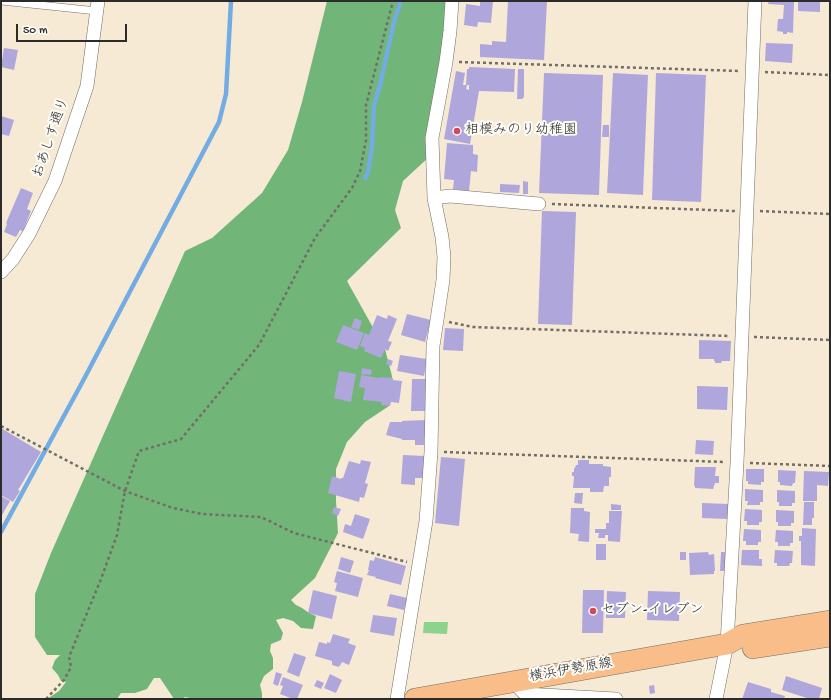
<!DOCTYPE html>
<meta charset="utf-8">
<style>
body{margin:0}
#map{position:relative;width:831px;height:700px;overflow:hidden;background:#f6ead5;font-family:"Gochi Hand",sans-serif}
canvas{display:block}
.frame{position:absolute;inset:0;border:2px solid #2b2b2b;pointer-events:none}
.scale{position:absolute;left:16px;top:24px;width:111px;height:18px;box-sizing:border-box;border:2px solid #2b2b2b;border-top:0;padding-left:5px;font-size:12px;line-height:14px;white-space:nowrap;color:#2b2b2b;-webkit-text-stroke:3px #fdfcf7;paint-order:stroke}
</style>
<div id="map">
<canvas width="831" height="700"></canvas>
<div class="frame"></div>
<div class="scale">50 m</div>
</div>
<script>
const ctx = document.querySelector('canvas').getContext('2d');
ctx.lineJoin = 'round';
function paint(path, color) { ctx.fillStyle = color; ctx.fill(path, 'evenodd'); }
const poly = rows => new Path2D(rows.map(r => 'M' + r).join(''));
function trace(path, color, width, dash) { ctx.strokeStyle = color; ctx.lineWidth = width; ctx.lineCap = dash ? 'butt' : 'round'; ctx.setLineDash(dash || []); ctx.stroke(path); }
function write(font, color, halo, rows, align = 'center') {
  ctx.font = font + ' "Gochi Hand","Klee One",sans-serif'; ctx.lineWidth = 4; ctx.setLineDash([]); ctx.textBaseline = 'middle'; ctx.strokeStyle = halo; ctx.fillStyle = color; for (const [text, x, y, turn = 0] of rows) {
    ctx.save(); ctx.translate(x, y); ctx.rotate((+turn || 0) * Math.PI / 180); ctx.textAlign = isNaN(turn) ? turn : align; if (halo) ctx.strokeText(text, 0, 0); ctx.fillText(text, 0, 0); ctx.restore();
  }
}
paint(poly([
 [424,622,448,622,447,634,423,633]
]), '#8ed38d');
paint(poly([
 [327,1,450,1,429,157,403,181,395,210,401,228,347,281,385,349,392,376,389,406,365,422,347,442,336,469,336,501,338,533,315,578,291,600,296,605,302,608,309,613,316,616,313,629,301,628,293,621,283,618,276,620,283,633,281,640,271,644,270,651,273,658,273,669,264,676,260,685,262,693,262,699,194,699,185,697,182,699,174,699,160,678,154,678,147,689,135,693,121,693,117,699,47,699,59,691,66,682,61,681,58,675,52,668,55,660,60,655,47,655,35,637,35,594,51,553,185,251,212,238,262,193,288,150,302,102]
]), '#72b578');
trace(poly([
 [365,178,368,172,372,147,374,105,380,85,395,18,399,7,400,1],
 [1,532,84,379,219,122,226,94,231,1]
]), '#72ace2', 4.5);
paint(poly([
 [480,1,493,1,491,23,478,22,477,27,464,25,466,4,480,6],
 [508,1,547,1,544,60,480,57,480,44,492,45,492,41,506,42],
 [769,1,794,1,793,33,787,32,787,34,783,34,783,32,777,31,778,19,783,19,784,5,768,4],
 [798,1,816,1,816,2,820,2,820,12,798,11],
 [766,43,793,44,792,63,765,61],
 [4,48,18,50,14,70,1,67],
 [469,67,515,69,514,92,479,91,470,144,444,139,456,71,465,73,463,85,467,85,466,89,469,90,469,85,466,85,467,69,469,69],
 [518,69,524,69,524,97,522,99,517,99],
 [544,73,603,75,599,195,539,193],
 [613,73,648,75,643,195,607,193],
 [656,73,706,75,701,202,652,200],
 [1,116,14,120,9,136,1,134],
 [603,125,609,125,609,137,602,137],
 [447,143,473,145,473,154,478,155,477,172,471,171,469,191,453,189,454,180,444,179],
 [523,181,528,182,528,194,523,194],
 [500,184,520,185,519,193,500,192],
 [21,188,33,193,27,209,31,211,23,231,20,230,16,237,4,232,7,224,6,223],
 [542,211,576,212,572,325,538,324],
 [407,314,431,320,425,342,401,335],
 [377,315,387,319,388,315,397,319,388,341,392,342,388,351,385,349,381,358,364,351,365,348,360,346,365,333,369,335],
 [355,318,362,321,359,330,351,327],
 [343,325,364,333,357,350,336,342],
 [445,328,464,329,463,351,443,350],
 [699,340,731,341,730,361,722,361,721,363,715,363,715,361,714,361,714,359,699,359],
 [400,355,427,359,424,376,397,371],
 [388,359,393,361,391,366,386,364],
 [362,368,372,370,371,375,361,374],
 [339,371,356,374,351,402,334,398],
 [361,375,379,378,379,377,393,378,393,380,402,381,399,403,391,402,390,406,381,405,382,402,363,400,365,388,359,387],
 [412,379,427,379,427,411,411,411],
 [697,386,728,387,727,410,697,409],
 [426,420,426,438,424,438,424,445,415,445,415,440,402,440,402,439,386,435,390,422,402,422,402,421],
 [1,428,41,452,18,490,20,491,13,502,1,495],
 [696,440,714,441,713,455,695,454],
 [403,455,425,456,424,478,415,478,415,485,401,484],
 [441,457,465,459,459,526,435,523],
 [361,460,371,462,365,483,368,484,364,498,360,497,359,502,328,493,332,476,341,479,341,478,343,478,349,461,360,464],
 [578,460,589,460,589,464,603,464,603,466,611,467,611,477,609,477,609,486,604,486,603,492,590,492,590,488,573,488,574,476,572,476,572,472,574,472,574,468,575,468,576,465,578,465],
 [695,467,716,467,715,476,719,476,719,483,715,483,713,489,695,488,695,486,694,486],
 [746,469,764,469,764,482,761,482,761,485,748,484,748,481,746,481],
 [778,470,796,471,795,483,793,483,792,486,780,485,780,482,778,482],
 [804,471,829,472,828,486,817,485,817,501,803,501],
 [745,489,763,490,763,502,760,502,760,505,747,505,748,501,745,501],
 [777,490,795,491,795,503,792,503,792,506,779,506,779,502,777,502],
 [575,493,583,493,582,504,574,503],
 [1,496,10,501,1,517],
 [804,502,814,502,814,518,812,518,812,525,803,525],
 [702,503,728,504,728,519,702,518],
 [611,504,621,505,621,510,611,510],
 [334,507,341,509,338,516,332,513],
 [571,508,584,508,584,511,590,512,589,542,578,541,579,534,570,533],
 [745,509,762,510,762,522,759,522,759,525,747,525,747,521,744,521],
 [776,510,794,511,794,523,791,523,791,526,778,526,778,522,776,522],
 [609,511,622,511,620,542,608,541,608,535,605,535,605,538,598,538,599,533,595,533,595,529,606,529,606,523,609,523],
 [355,514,370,519,363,539,343,532,345,524,351,526],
 [802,528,816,529,815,566,801,565,801,541,799,541,799,536,802,536],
 [744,529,761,530,761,542,758,542,758,545,746,545,746,541,743,541],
 [776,530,793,531,793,543,790,543,790,546,778,546,778,542,775,542],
 [596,544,606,544,606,560,596,560],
 [742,550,759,550,759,559,762,559,762,566,741,565],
 [775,550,793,551,792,563,790,563,789,566,777,566,777,563,774,563],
 [680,552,686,552,686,560,680,560],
 [708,552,709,555,714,554,715,571,714,571,714,574,690,575,689,553],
 [721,552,727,552,727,571,720,571],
 [341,557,354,561,350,573,338,569],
 [375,557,406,566,401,585,375,578,376,577,367,575,369,570,368,570,370,560,374,561],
 [337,571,363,578,358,597,335,591,337,583,334,582],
 [313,590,337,596,332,619,308,613],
 [583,590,604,590,603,633,582,633],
 [607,591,626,592,625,618,606,618],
 [648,591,680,592,679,621,647,620],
 [390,594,407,598,404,610,387,606],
 [373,615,397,618,394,636,370,632],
 [333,634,350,639,348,643,356,646,349,665,342,662,340,666,339,665,339,667,332,665,332,661,315,656,319,642,327,644,327,642,330,643],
 [294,653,306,657,299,677,287,672],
 [276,672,282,674,278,686,273,684],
 [330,674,342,680,336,693,324,688],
 [786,676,822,688,819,699,810,699,782,690],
 [283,677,303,685,297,699,293,699,280,694,283,686,280,685],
 [317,680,324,683,321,689,314,686],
 [748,682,771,689,771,692,785,696,784,699,742,699],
 [654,685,655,693,650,694,649,686]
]), '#afa6dc');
const lane = poly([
 [1,1,97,11]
]);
const street = poly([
 [434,198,450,196,539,204],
 [1,272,13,259,29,234,55,181,87,86,98,1],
 [513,682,525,694,616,699],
 [397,699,426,521,431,452,433,346,443,280,444,257,442,237,434,198,432,138,446,62,450,31,452,1],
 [716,699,727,644,737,463,755,1]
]);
const primary = poly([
 [753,648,830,636],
 [415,699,727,644,743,635,830,621]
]);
trace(lane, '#726e66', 8);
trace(street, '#726e66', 14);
trace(primary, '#726e66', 22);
trace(poly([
 [459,62,740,71],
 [765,72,830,75],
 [552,204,735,211],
 [760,211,830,214],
 [449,322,473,327,729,336],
 [754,337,830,340],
 [1,426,125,491,173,508,202,514,261,517,294,533,407,562],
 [444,452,725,462],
 [750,463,830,466],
 [46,699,64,680,71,667,69,657,101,579,117,535,125,491,139,451,181,439,259,345,315,238,352,188,360,171,366,140,366,105,393,1]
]), '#726e66', 2.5, [3, 3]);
trace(lane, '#fff', 7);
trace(street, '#fff', 13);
trace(primary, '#f8bd89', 21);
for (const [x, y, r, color] of [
 [457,131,4,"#d1495b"],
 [593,611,4,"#d1495b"]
]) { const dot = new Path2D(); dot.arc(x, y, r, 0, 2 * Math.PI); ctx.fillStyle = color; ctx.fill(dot); trace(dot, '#fdfcf7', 1.5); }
write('14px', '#2b2b2b', '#fdfcf7', [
 ["相模みのり幼稚園",465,131],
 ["セブン-イレブン",601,611]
], 'left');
write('14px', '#2b2b2b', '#fdfcf7', [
 ["おあしす通り",52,138,-71],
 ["横浜伊勢原線",571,671,-10]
]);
</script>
